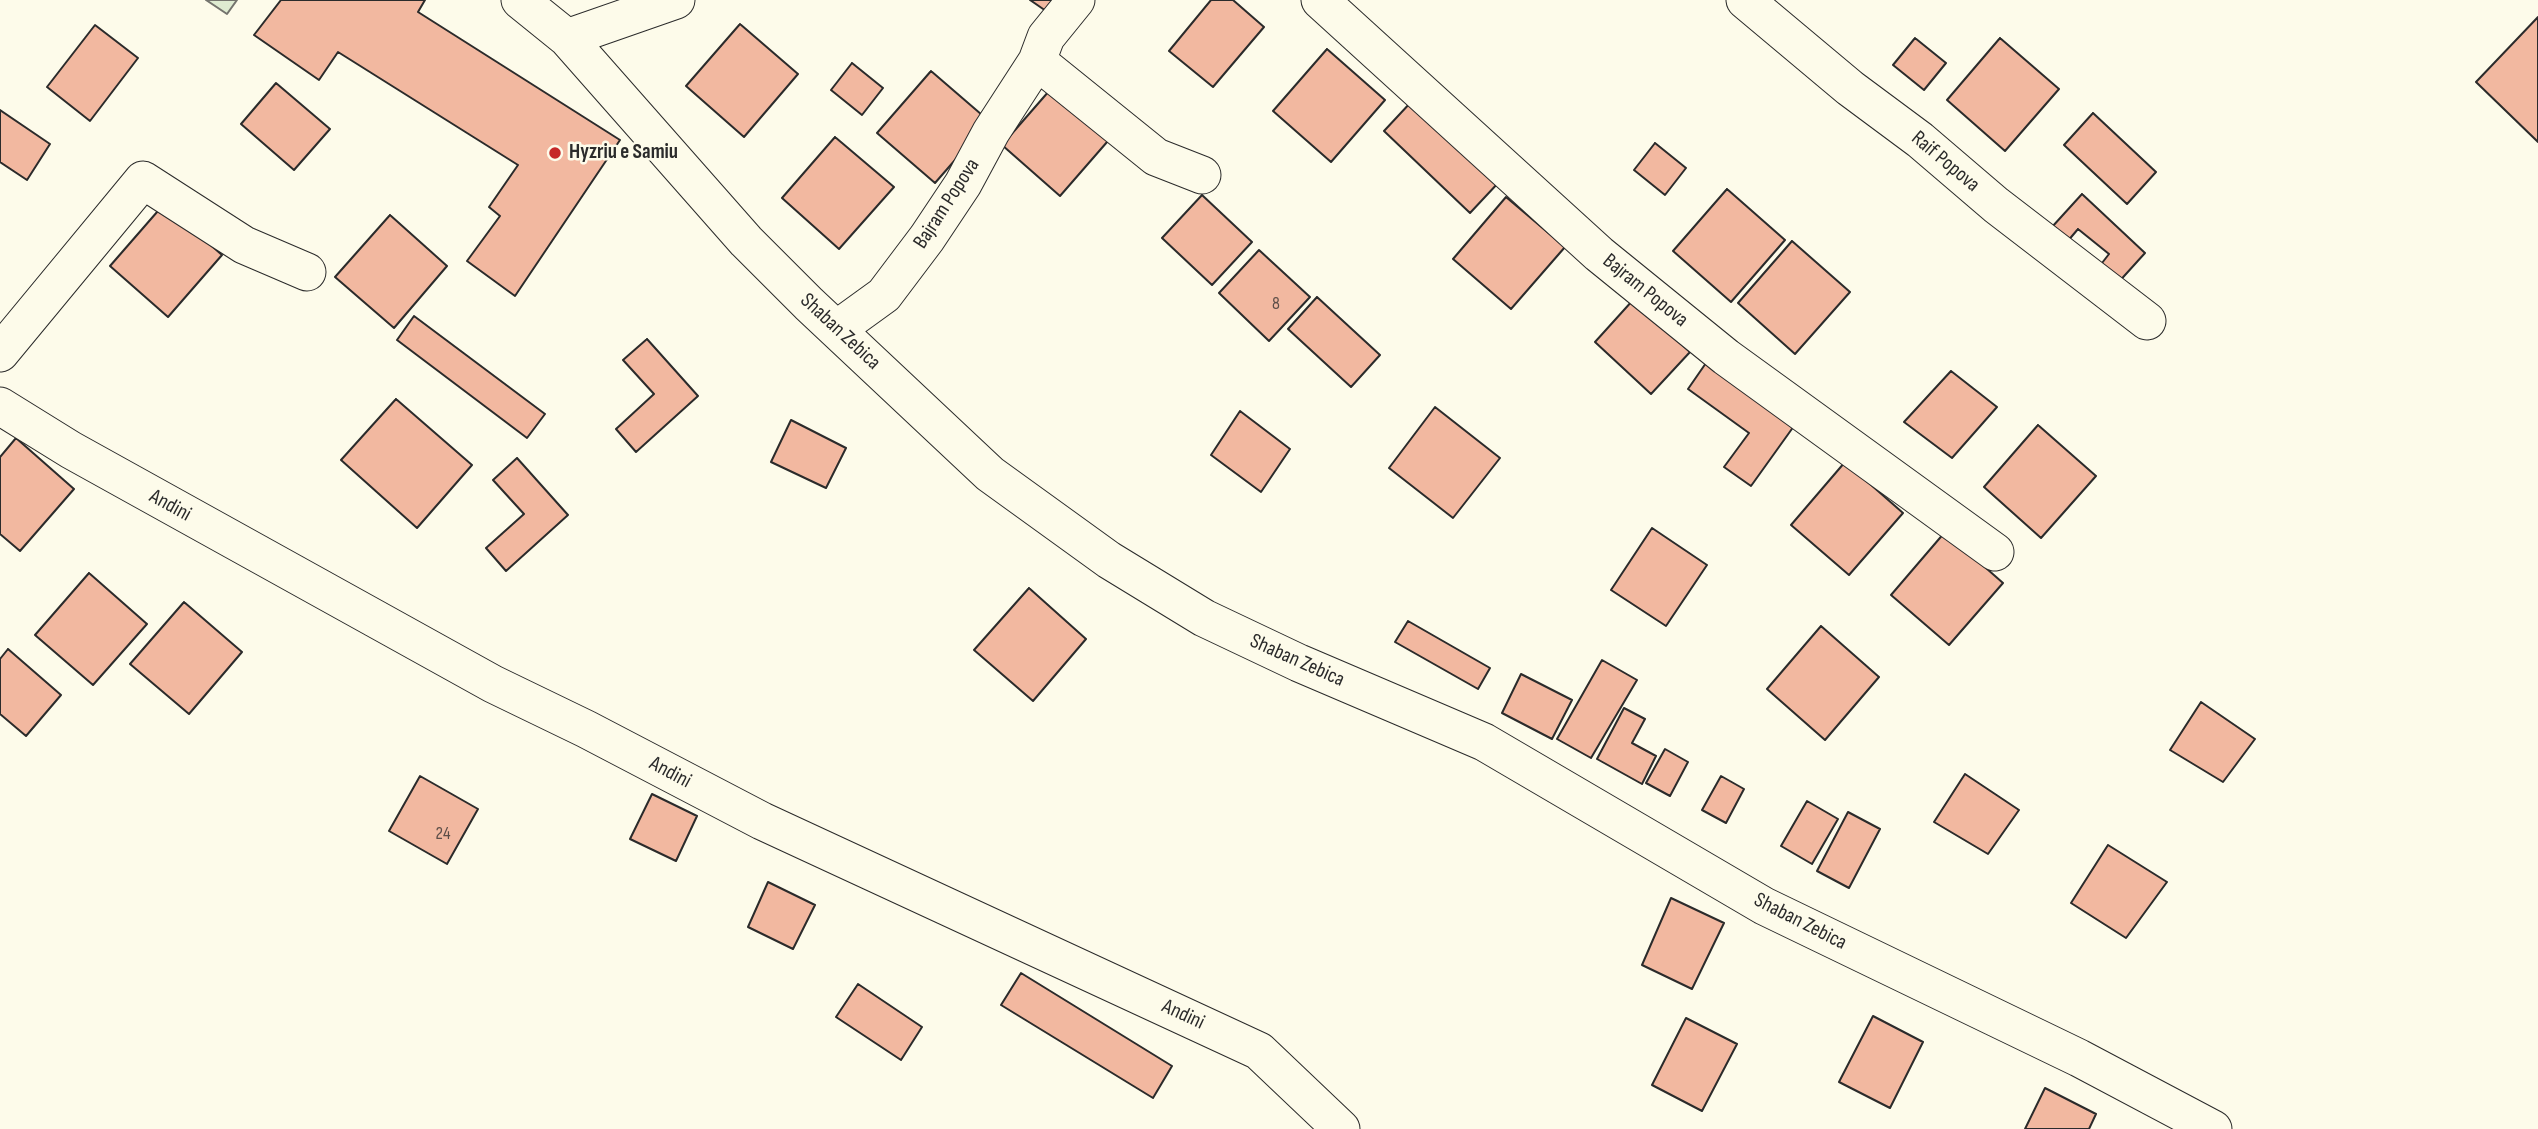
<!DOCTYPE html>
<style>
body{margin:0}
canvas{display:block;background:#fdfbea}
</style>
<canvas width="2538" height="1129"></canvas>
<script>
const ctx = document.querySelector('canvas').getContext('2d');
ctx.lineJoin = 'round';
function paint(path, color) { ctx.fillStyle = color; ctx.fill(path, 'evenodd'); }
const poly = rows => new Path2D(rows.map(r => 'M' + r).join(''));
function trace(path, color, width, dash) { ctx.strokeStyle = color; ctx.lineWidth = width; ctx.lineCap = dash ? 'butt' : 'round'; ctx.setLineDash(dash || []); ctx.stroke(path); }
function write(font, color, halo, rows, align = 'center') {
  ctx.font = font + ' "Sofia Sans Condensed",sans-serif'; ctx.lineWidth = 5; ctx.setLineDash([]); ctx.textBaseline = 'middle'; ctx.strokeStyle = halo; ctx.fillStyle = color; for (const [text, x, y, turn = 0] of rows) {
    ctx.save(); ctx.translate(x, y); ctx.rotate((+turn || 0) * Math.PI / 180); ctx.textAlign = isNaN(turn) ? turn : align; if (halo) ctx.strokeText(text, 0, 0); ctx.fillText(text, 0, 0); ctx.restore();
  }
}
const green = poly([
 [206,0,237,0,227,14,206,0]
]);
paint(green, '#deebd1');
trace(green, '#74746e', 2);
const building = poly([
 [281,0,425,0,418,12,620,140,515,296,467,261,500,216,489,207,518,165,338,52,319,80,254,35,281,0],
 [1030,0,1056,0,1046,11,1030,0],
 [1211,0,1233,0,1264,27,1213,87,1169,51,1211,0],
 [2538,17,2538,142,2476,82,2538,17],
 [740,24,798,74,744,137,686,86,740,24],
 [95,25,138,58,90,121,47,87,95,25],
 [1915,38,1946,63,1924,90,1893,65,1915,38],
 [2000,38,2059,89,2005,151,1947,100,2000,38],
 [1327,49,1385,100,1331,162,1273,111,1327,49],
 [852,63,883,88,862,115,831,90,852,63],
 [931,71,989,121,935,183,877,133,931,71],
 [276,83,330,129,294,170,241,124,276,83],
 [1056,83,1114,134,1060,196,1002,145,1056,83],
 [1412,101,1499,182,1470,213,1384,131,1412,101],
 [0,110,50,144,27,180,0,162,0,110],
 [2093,113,2156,172,2127,204,2064,145,2093,113],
 [835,137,894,187,839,249,782,198,835,137],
 [1655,143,1686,168,1665,195,1634,170,1655,143],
 [1727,189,1785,240,1731,302,1673,251,1727,189],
 [2082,194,2145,253,2116,285,2052,227,2082,194],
 [1202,195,1252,242,1212,285,1162,238,1202,195],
 [1506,197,1565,247,1511,309,1453,259,1506,197],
 [164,204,222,255,168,317,110,266,164,204],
 [390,215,447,266,394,328,335,277,390,215],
 [2078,229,2109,254,2088,281,2056,255,2078,229],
 [1792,241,1850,292,1795,354,1738,303,1792,241],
 [1259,250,1310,297,1269,341,1219,293,1259,250],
 [1317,297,1380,355,1351,387,1288,329,1317,297],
 [1633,300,1690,352,1651,394,1595,342,1633,300],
 [414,316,545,414,527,438,397,340,414,316],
 [647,339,698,396,636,452,616,429,654,394,623,360,647,339],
 [1706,363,1794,426,1751,486,1724,467,1749,433,1688,389,1706,363],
 [1951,371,1997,407,1952,458,1904,422,1951,371],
 [396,399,472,465,417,528,341,460,396,399],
 [1435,407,1500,458,1453,518,1389,468,1435,407],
 [1240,411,1290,449,1261,492,1211,455,1240,411],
 [791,420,846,448,826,488,771,462,791,420],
 [2038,425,2096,476,2041,538,1984,487,2038,425],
 [16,438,74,489,20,551,0,534,0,457,16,438],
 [517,458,568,515,506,571,486,548,524,514,493,480,517,458],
 [1845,462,1903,513,1849,575,1791,525,1845,462],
 [1652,528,1707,565,1666,626,1611,590,1652,528],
 [1945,532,2003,583,1949,645,1891,595,1945,532],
 [89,573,147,624,93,685,35,635,89,573],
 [1029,588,1086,639,1033,701,974,650,1029,588],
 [184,602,242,652,189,714,130,664,184,602],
 [1408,621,1490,668,1478,689,1395,642,1408,621],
 [1821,626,1879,677,1825,740,1767,689,1821,626],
 [8,649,61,695,26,736,0,714,0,659,8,649],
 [1602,660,1637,680,1591,758,1557,739,1602,660],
 [1521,674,1572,700,1552,739,1502,713,1521,674],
 [2201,702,2255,739,2223,782,2170,750,2201,702],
 [1624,708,1645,719,1632,743,1656,756,1642,784,1597,759,1624,708],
 [1665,749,1688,762,1670,796,1646,783,1665,749],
 [1965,774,2019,810,1988,854,1934,822,1965,774],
 [420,776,478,809,447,864,389,831,420,776],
 [1721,776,1744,789,1726,823,1702,810,1721,776],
 [652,794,697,816,676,861,630,839,652,794],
 [1807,801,1838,819,1812,864,1781,846,1807,801],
 [1848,812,1880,829,1849,888,1817,871,1848,812],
 [2108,845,2167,882,2126,938,2071,903,2108,845],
 [768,882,815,905,793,949,748,927,768,882],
 [1671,898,1724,923,1692,989,1642,965,1671,898],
 [1021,973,1172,1066,1153,1098,1001,1005,1021,973],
 [858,984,922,1027,901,1060,836,1017,858,984],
 [1873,1016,1923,1042,1890,1108,1839,1082,1873,1016],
 [1686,1018,1737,1044,1702,1111,1652,1085,1686,1018],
 [2045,1088,2096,1114,2089,1129,2025,1129,2045,1088]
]);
paint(building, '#f2b8a0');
trace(building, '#2b2b2b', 2);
const minor = poly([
 [520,0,567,38,746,241,809,304,990,474,1109,560,1204,618,1299,663,1484,742,1764,906,2079,1058,2213,1129],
 [1320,0,1599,254,1726,357,1995,552],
 [1745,0,1850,88,1920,140,1996,205,2147,321],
 [567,38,676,0],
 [1037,61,1156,157,1202,175],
 [837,329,884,295,927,238,963,184,991,132,1037,61,1046,37,1076,0],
 [0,353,143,180,244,245,307,272],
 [0,406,71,450,493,684,586,729,762,821,1259,1051,1341,1129]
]);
trace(minor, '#2b2b2b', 39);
trace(minor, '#fdfbea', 37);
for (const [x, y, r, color] of [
 [555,153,7,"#c62828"]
]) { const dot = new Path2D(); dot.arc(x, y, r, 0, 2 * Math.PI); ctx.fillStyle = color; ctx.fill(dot); trace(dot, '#fdfbea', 2.5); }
write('18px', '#5d4e48', null, [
 ["8",1276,304],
 ["24",443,834]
]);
write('bold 21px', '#2b2b2b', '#fdfbea', [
 ["Hyzriu e Samiu",569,153]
], 'left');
write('21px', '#2b2b2b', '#fdfbea', [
 ["Raif Popova",1945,162,40],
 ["Bajram Popova",947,204,-57],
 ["Bajram Popova",1645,291,39],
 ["Shaban Zebica",840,332,43],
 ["Andini",170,506,29],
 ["Shaban Zebica",1297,661,24],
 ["Andini",670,773,28],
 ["Shaban Zebica",1800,922,27],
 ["Andini",1183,1015,25]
]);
</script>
